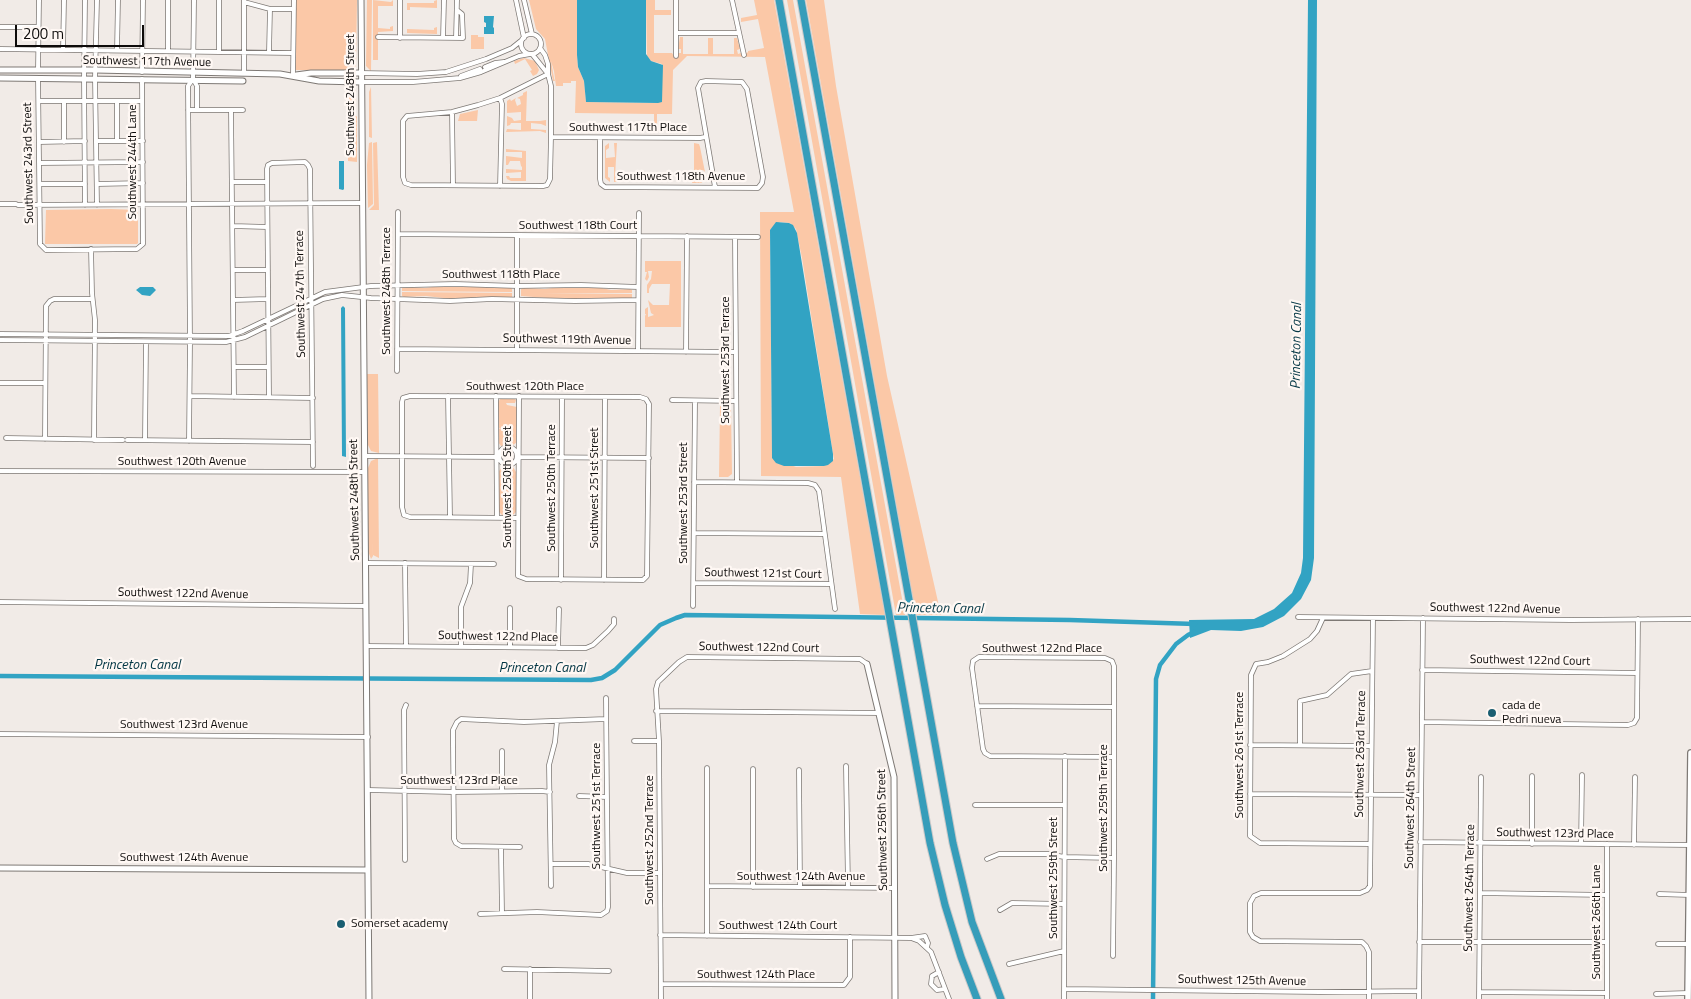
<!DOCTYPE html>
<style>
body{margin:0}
#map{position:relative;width:1691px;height:999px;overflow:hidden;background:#f1ebe7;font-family:"Titillium Web",sans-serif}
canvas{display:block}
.scale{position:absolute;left:15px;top:25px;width:129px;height:22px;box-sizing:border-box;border:2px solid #0d0b0a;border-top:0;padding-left:6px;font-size:15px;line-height:18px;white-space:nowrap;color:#0d0b0a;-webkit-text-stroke:4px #fff8f4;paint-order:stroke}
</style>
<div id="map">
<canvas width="1691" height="999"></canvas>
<div class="scale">200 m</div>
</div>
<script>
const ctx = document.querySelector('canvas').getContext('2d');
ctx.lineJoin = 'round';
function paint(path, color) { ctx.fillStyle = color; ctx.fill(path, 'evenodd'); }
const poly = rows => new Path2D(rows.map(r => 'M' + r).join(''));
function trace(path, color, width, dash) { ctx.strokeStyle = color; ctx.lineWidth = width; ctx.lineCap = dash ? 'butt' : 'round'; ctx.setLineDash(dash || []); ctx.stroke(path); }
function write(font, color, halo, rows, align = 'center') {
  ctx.font = font + ' "Titillium Web",sans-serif'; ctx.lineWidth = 4.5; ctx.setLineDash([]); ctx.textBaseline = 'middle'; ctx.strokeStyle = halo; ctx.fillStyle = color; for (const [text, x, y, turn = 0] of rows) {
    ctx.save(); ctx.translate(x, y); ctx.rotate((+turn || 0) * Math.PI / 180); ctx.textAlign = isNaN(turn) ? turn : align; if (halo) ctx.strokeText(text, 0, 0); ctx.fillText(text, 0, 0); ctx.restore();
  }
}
paint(poly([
 [295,0,357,0,356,65,354,70,350,71,296,70,295,68],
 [367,0,372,0,371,71,366,66],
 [373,0,391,2,393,0,393,6,378,6,378,28,390,29,390,27,393,26,393,31,378,32,378,60,373,60],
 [437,0,437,8,410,7,410,10,407,10,407,3,434,3,434,1],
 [529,0,577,0,577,55,578,67,584,81,586,102,658,103,662,64,651,61,647,56,646,0,655,0,655,10,671,10,671,15,654,15,654,53,672,53,674,56,678,56,678,53,681,53,681,49,678,49,680,37,683,37,683,54,708,54,708,38,713,38,713,54,734,54,734,38,737,38,740,49,737,50,738,54,741,53,741,55,745,55,747,52,748,53,748,51,764,48,758,19,741,22,741,18,757,15,754,0,774,0,885,615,860,614,841,477,761,476,760,212,794,212,765,57,687,56,673,70,672,114,657,114,657,133,654,133,654,114,575,113,576,81,571,81,571,83,563,83,563,86,556,86,554,71,551,61,554,78,555,81,553,81,545,39,536,29],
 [780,222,790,223,796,229,802,258,833,454,834,459,824,466,796,467,772,458,770,230],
 [787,0,793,0,905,615,896,615],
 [806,0,824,0,836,86,887,376,941,615,916,615],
 [437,27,437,34,407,33,407,29,434,30,434,28],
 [471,35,478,35,478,37,484,37,484,49,471,49],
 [524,58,535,61,539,70,537,74,533,76,530,71,532,70,525,59,515,64,514,61],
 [349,85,354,86,356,93,356,104,351,108,348,108],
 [371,87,372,138,369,137,369,92],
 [527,91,526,121,540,121,546,120,546,126,541,124,531,123,531,129,546,130,546,133,540,131,506,132,507,129,521,130,521,123,511,123,510,125,507,126,507,116,512,118,514,121,521,120,521,112,507,113,507,101,510,99,511,101,516,98,515,100,517,106,521,104,520,99,517,98,523,95,523,93],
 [478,110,477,121,458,121,460,114],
 [348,112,353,112,357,117,357,162,348,161],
 [372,142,373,204,368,208,367,165,369,143],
 [377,142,379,210,369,210,374,205,373,143],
 [609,143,609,148,606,150,606,158,615,157,614,143,617,143,615,176,617,182,614,182,614,167,608,167,608,177,610,178,610,182,605,178,605,146],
 [694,143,699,144,700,147,705,172,703,170,697,172,698,176,704,175,705,173,706,179,701,183,692,183,692,179,694,177],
 [506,149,526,151,526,181,511,181,507,179,506,176,509,176,510,178,521,178,521,172,506,173,506,169,522,170,522,167,521,166,520,161,510,161,508,165,506,165,506,156,522,158,522,152,506,152],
 [111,209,138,210,138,243,137,244,45,244,46,210],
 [645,261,681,261,681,327,645,327,645,316,646,314,645,314,645,309,648,307,648,317,654,315,651,313,648,300,653,305,669,305,670,284,652,284,649,289,649,293,647,293,647,285,651,279,652,271,648,271,649,277,647,281,645,279,647,272,645,272],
 [440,286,511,288,512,289,512,292,402,291,402,288,405,287,425,288],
 [560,287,597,287,611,290,630,289,632,290,632,293,542,293,632,294,632,298,560,299,521,296,521,289,524,288,545,289],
 [402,292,512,293,512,297,452,299,426,296,404,297,402,296],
 [367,374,378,374,379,453,371,451,368,445],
 [501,398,513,398,516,400,515,403,506,403,507,405,517,407,517,442,512,446,501,446,498,442,498,430,500,428,498,428,498,402],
 [720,406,728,406,731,409,732,474,728,477,719,477],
 [378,458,379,558,373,555,372,535,373,556,371,559,368,551,368,468,371,461],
 [504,467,507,467,507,471,509,471,508,467,513,467,516,472,516,512,512,516,503,516,499,512,499,471,501,468]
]), '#fbc8a7');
paint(poly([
 [577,0,646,0,646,54,651,61,663,65,662,102,658,103,586,102,584,81,578,67,577,55],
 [1308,0,1317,0,1314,558,1311,580,1301,599,1284,616,1263,627,1241,631,1211,630,1190,638,1189,620,1254,619,1274,609,1292,593,1301,573,1303,558],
 [484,16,494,16,493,27,494,28,494,34,484,34,484,27,486,27,486,23,484,22],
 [339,161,344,161,344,189,343,190,339,189],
 [776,222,789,223,793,225,797,233,833,454,833,461,828,465,824,466,784,466,776,463,772,458,770,230],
 [140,287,153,287,156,290,150,296,142,295,136,290],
 [343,306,345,308,346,457,342,456,341,308]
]), '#32a3c3');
trace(poly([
 [0,676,591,680,602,678,615,670,660,625,676,618,685,615,1070,620,1195,624],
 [1153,999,1156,679,1160,665,1176,644,1188,635,1194,632]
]), '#32a3c3', 4.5);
const minor = poly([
 [85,0,84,78,85,205],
 [97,0,95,78,97,205],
 [194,0,193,79,197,86,197,110],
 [516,0,524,38],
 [524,0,532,34],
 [732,0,744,55],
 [244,2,270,9,294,9],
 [0,27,38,27],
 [676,33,739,33],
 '521 44a10 10 0 1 1 20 0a10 10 0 1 1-20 0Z',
 [378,37,463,38,462,14,457,10],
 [400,38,400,0],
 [443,38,444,0],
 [456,38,457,0],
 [0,49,293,53],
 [63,50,64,0],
 [117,50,118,0],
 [168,51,168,0],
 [219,52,219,0],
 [269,52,270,9],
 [532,54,548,74,548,64,545,55,540,48],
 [676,56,676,0],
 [485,67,495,63,504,62],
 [38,70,39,0],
 [142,72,143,0],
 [244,73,244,0],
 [361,73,417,74,446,72,486,59,512,48,522,40],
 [548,74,551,86,551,137,550,179,547,185,543,186,411,185,405,183,403,177,403,121,407,116,452,112,478,105,500,98,548,74],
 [293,75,294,0],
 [461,76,480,69],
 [38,78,40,244,46,250,137,249,143,244,142,79],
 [361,82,413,82,460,78,481,72,519,56,530,54],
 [39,101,142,101],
 [64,101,64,142],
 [117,101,117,141],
 [188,110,243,110],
 [231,110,234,397],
 [452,112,453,185],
 [551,137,700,138,705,137],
 [600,138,600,179,601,184,605,187,758,188,762,183,763,177,747,89,742,82,706,81,701,82,698,88,715,187],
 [96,141,143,141],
 [39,142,85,141],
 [39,163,143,162],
 [232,182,267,182],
 [40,184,85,184],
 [97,184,143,183],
 [500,186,502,104,500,98],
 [0,204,16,204],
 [18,205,362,203],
 [233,226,267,227],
 [398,234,758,237],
 [735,237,737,482],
 [91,249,92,293,95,320,94,440],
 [233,270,268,270],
 [233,300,268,299],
 [0,334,229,336,243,331,325,292,371,286,455,284,517,286,581,285,638,287],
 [0,340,226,342,245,337,323,299,342,295,371,298,450,301,492,299,575,301,638,300],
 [397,349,736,352],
 [517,350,517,235],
 [638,351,639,213],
 [686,352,687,236],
 [234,367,268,367],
 [397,371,398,212],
 [0,383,45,383],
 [190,396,313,398],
 [448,396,450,517],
 [496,396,497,518],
 [269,397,267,169,268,165,272,163,305,162,308,165,310,169,313,466],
 [672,400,736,401],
 [6,438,123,440],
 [45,439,46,306,50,301,54,299,92,299],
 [127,440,313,442],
 [145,440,146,342],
 [189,441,190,342,188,86,193,79],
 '499 456a9 9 0 1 1 18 0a9 9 0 1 1-18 0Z',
 [365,456,499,457],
 [518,457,649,458],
 [0,471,365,472],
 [694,482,808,483,815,485,819,491,835,609],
 [518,518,410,517,404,515,402,507,402,402,403,398,410,396,640,397,646,399,649,404,647,576,643,580,526,579,518,576,519,396],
 [694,533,824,534],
 [366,563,494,564],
 [405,563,406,646],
 [561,580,562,397],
 [604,580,605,397],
 [694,583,831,584],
 [0,602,366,606],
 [693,606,695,401],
 [1298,617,1571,620,1691,619],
 [1323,618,1317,631,1310,639,1283,656,1268,662,1256,664,1251,675,1250,836,1260,843,1370,844],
 [366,646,586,648,593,645,608,631,614,624,614,619],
 [461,646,461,607,470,583,471,564],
 [510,647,510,608],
 [558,648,559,609],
 [1422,670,1637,673],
 [977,706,1114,707],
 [656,711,879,713],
 [1422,722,1628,725,1634,723,1637,718,1638,619],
 [0,734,368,737],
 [634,741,659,741],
 [1250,745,1371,746],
 [1300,745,1300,701,1327,695,1351,674,1372,671],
 [502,751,502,791],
 [846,766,848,886],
 [753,769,753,887],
 [799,770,800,886],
 [368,790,453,792,542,791,550,792],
 [1250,794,1421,795],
 [579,796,607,797],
 [975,805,1064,805],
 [1420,842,1690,845],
 [1532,844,1532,776],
 [1581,844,1582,775],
 [1634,845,1635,777],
 [501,847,502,913],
 [520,847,461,846,456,843,454,839,453,744,453,730,457,722,461,719,524,722,606,719],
 [987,859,999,854,1048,854,1064,857,1114,858],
 [405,860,404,710,406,705],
 [551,864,588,864,627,873,660,873],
 [551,886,549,765,555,742,557,721],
 [707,886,894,888],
 [1480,893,1607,895],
 [1659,894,1690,895],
 [1000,910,1012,903,1064,904],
 [480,914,537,912,601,915,607,911,608,907,606,698],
 [660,935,911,938,919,941,931,952,949,999],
 [707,936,707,768],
 [911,938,925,936,928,943,927,947],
 [1419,942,1607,942],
 [1658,944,1689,944],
 [1113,956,1114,858,1114,666,1112,661,1105,658,979,657,973,661,972,668,983,749,985,753,990,756,1114,757],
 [1009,964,1064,951],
 [504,969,609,971],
 [530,969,530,999],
 [939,972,932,976,931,984,937,990,945,989],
 [661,984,844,985,850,977,850,937],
 [1064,989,1320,992,1419,991],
 [1479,992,1607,993],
 [1656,994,1688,993],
 [661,999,659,741,656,689,658,682,679,662,687,657,860,659,867,664],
 [1064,999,1065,756],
 [1369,999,1369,952,1366,946,1362,942,1260,941,1253,937,1250,932,1250,903,1254,896,1261,893,1360,893,1367,890,1370,886,1373,618],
 [1419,999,1423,618],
 [1479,999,1481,777],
 [1607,999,1607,844]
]);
const tertiary = poly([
 [361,0,369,999],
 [0,70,95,70,280,74,319,81,361,82],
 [296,75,311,73,361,73],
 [0,78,243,81],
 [867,664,894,777,895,999],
 [0,868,368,870]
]);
const secondary = poly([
 [1688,999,1691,753]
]);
const motorway = poly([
 [779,0,930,843,945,905,961,957,977,999],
 [801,0,953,843,972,922,1001,999]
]);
trace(minor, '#7e7975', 5.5);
trace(tertiary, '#7e7975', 7);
trace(secondary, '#7e7975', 8);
trace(motorway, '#cac9c9', 9);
trace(minor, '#fff', 4);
trace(tertiary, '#fff', 5);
trace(secondary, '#fff', 5.5);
trace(motorway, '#369dba', 7);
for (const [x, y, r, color] of [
 [1492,713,5,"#1a5e71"],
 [341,924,5,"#1a5e71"]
]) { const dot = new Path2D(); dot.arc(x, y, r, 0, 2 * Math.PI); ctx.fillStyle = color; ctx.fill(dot); trace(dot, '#fff8f4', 2); }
write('12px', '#0d0b0a', '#fff8f4', [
 ["Southwest 117th Avenue",147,62,1],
 ["Southwest 248th Street",351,95,-90],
 ["Southwest 117th Place",628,128],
 ["Southwest 244th Lane",133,162,-90],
 ["Southwest 243rd Street",29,163,-91],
 ["Southwest 118th Avenue",681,177],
 ["Southwest 118th Court",578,226],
 ["Southwest 118th Place",501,275],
 ["Southwest 248th Terrace",387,291,-90],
 ["Southwest 247th Terrace",301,294,-91],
 ["Southwest 119th Avenue",567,340,1],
 ["Southwest 253rd Terrace",726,360,-90],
 ["Southwest 120th Place",525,387],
 ["Southwest 120th Avenue",182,462],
 ["Southwest 250th Street",508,487,-90],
 ["Southwest 250th Terrace",552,488,-90],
 ["Southwest 251st Street",595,488,-90],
 ["Southwest 248th Street",355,500,-91],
 ["Southwest 253rd Street",684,503,-90],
 ["Southwest 121st Court",763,574,1],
 ["Southwest 122nd Avenue",183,594,1],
 ["Southwest 122nd Avenue",1495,609,1],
 ["Southwest 122nd Place",498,637,1],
 ["Southwest 122nd Court",759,648,1],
 ["Southwest 122nd Place",1042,649],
 ["Southwest 122nd Court",1530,661,1],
 ["Southwest 123rd Avenue",184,725],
 ["Southwest 263rd Terrace",1361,754,-89],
 ["Southwest 261st Terrace",1240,755,-90],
 ["Southwest 123rd Place",459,781],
 ["Southwest 251st Terrace",597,806,-90],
 ["Southwest 259th Terrace",1104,808,-90],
 ["Southwest 264th Street",1411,808,-89],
 ["Southwest 256th Street",883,830,-91],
 ["Southwest 123rd Place",1555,834,1],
 ["Southwest 252nd Terrace",650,840,-90],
 ["Southwest 124th Avenue",184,858],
 ["Southwest 124th Avenue",801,877],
 ["Southwest 259th Street",1054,878,-90],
 ["Southwest 264th Terrace",1470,888,-89],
 ["Southwest 266th Lane",1597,922,-90],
 ["Southwest 124th Court",778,926],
 ["Southwest 124th Place",756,975],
 ["Southwest 125th Avenue",1242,981,1]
]);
write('12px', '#0d0b0a', '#fff8f4', [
 ["cada de",1502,706],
 ["Pedri nueva",1502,720],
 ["Somerset academy",351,924]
], 'left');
write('italic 14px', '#033644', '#fff8f4', [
 ["Princeton Canal",1297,346,-89],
 ["Princeton Canal",940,609,1],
 ["Princeton Canal",137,666],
 ["Princeton Canal",542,669]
]);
</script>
